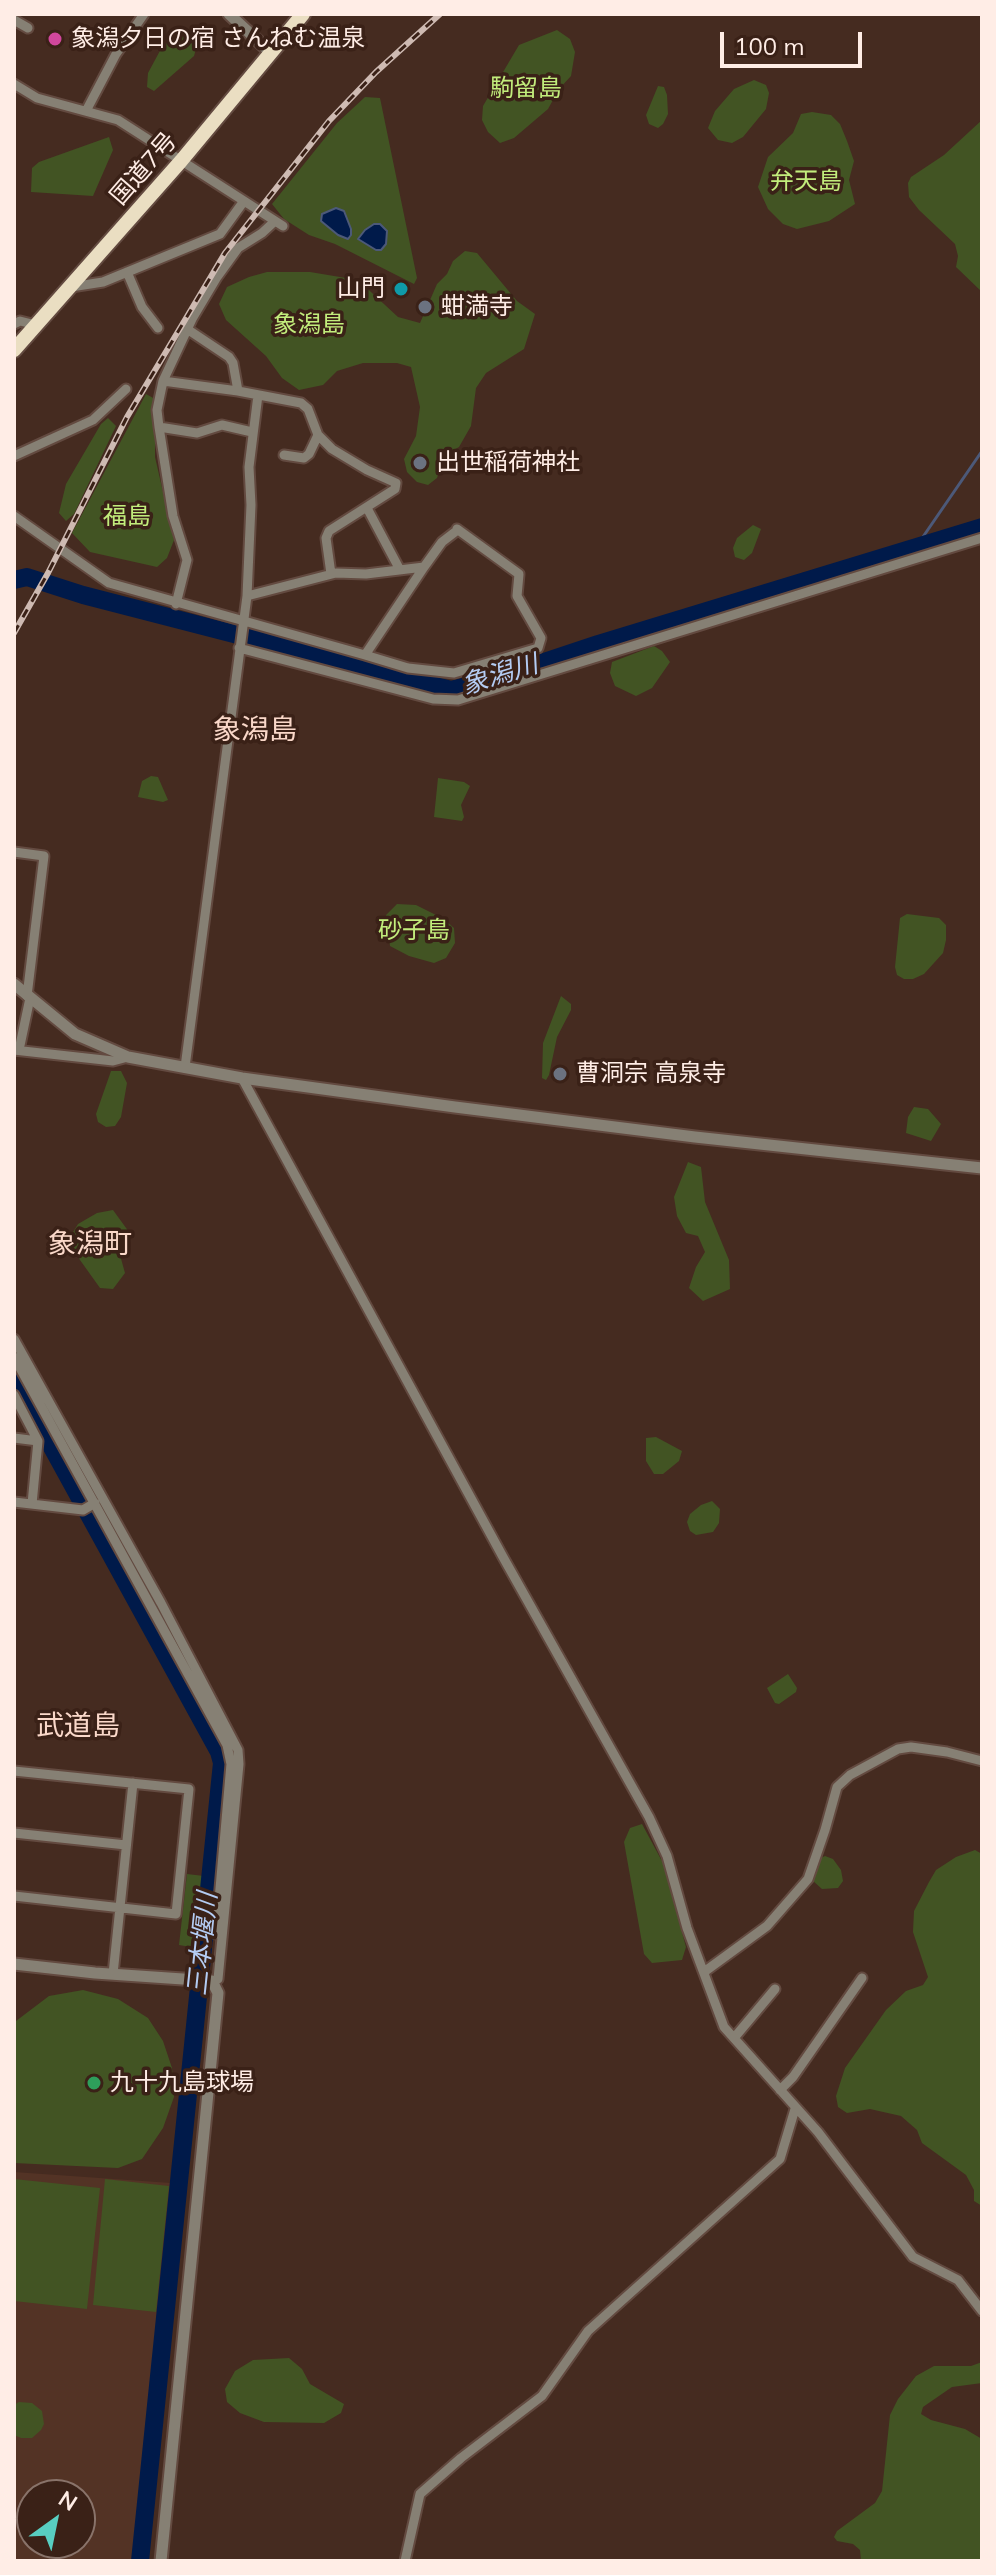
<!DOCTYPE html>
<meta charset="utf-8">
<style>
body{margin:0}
#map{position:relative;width:996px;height:2575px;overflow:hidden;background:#452b20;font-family:Mulish,sans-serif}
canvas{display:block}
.frame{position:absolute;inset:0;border:16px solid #ffede6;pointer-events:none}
.north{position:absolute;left:16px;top:2479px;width:80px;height:80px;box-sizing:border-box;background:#3a2117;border:2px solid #89736a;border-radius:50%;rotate:33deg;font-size:22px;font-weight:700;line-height:32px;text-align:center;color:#ffede6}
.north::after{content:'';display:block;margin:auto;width:28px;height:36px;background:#58cec1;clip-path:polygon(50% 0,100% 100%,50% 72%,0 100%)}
.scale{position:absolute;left:720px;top:32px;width:142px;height:36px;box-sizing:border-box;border:4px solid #ffede6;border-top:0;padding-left:10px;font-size:24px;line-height:28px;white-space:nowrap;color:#ffede6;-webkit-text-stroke:6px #3a2117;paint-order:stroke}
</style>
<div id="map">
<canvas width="996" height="2575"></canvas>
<div class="frame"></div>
<div class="north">N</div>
<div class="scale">100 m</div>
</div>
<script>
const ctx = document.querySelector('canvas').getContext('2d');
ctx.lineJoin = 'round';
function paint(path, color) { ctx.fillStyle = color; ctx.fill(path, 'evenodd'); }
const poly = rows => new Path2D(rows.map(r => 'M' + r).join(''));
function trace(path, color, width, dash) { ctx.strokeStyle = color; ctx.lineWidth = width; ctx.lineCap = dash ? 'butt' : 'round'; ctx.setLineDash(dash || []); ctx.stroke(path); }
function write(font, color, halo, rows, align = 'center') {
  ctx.font = font + ' Mulish,"Noto Sans JP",sans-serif'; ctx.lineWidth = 7; ctx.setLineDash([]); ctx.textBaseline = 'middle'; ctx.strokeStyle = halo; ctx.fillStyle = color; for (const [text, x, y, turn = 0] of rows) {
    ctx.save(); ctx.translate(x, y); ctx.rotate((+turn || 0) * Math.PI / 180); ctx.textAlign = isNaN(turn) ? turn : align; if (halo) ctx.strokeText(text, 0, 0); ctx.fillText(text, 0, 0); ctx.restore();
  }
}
paint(poly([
 [14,2172,171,2183,136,2561,14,2561],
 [32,2495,80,2495,80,2543,32,2543]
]), '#533325');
paint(poly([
 [185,27,199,38,194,56,154,91,147,87,148,73,162,47],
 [557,30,570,39,575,52,571,76,559,89,548,109,514,138,500,143,488,132,482,120,483,106,519,45],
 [754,80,766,85,769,93,766,109,743,137,732,143,718,140,708,128,715,111,734,89],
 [658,86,664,87,667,95,668,114,663,124,658,128,649,124,646,115],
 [365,97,380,98,417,278,414,284,335,244,309,235,284,219,272,204,337,123],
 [812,112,831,115,840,124,847,141,854,161,849,180,855,204,829,221,797,229,783,224,768,209,758,187,768,157,793,133,801,114],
 [982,120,982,292,956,267,958,256,955,244,919,210,909,197,908,183,911,177,944,155],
 [109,137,113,150,93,196,31,192,32,168,39,162],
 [465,251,477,253,517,301,535,314,524,349,486,373,476,388,471,426,459,447,445,455,437,478,428,485,417,482,407,472,404,459,416,436,420,407,411,367,397,363,363,363,337,371,323,385,299,390,282,378,266,356,226,320,219,304,227,287,249,277,267,272,310,272,358,280,398,317,420,323,437,284,447,274,453,261],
 [146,394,155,399,155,457,174,540,167,558,157,567,90,552,72,533],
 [108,418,116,426,74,514,66,521,59,513,66,484,101,424],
 [753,525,761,529,752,553,744,560,735,557,733,548,737,538],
 [654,646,662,651,670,662,652,688,636,696,615,686,610,673,612,662],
 [151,776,158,777,168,800,163,802,138,797,142,781],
 [438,778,464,782,470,786,461,805,464,817,462,821,434,817],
 [397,904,416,905,444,919,454,928,455,943,446,958,434,963,409,956,390,946,386,915],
 [907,914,939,918,946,925,946,940,943,953,924,974,913,979,904,979,897,975,895,967,900,918],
 [561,996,571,1004,571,1010,557,1037,549,1075,546,1080,542,1078,543,1043],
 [111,1071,121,1071,127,1083,121,1117,115,1126,106,1127,98,1122,96,1114],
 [914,1107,928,1109,941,1124,931,1141,906,1133,908,1117],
 [688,1162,701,1167,705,1202,729,1260,730,1289,703,1301,689,1288,696,1267,705,1252,698,1236,686,1233,677,1216,674,1197],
 [113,1210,129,1232,120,1255,125,1273,113,1289,100,1288,75,1253,72,1234,78,1224,97,1213],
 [656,1437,682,1451,679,1461,663,1474,654,1474,646,1461,646,1438],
 [712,1501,720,1509,719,1523,713,1532,696,1535,690,1531,687,1522,690,1514,701,1505],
 [788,1674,797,1688,796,1692,779,1704,775,1703,767,1688],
 [642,1824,663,1863,686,1947,682,1960,652,1963,644,1954,624,1842,630,1828],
 [975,1850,982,1854,982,2206,974,2201,974,2190,966,2175,922,2143,917,2130,901,2116,870,2109,847,2113,838,2107,836,2096,845,2068,886,2010,906,1991,923,1985,928,1977,913,1932,914,1911,929,1882,936,1870,956,1857],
 [825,1856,833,1859,841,1870,843,1881,838,1888,822,1889,812,1880,821,1858],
 [187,1874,204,1876,197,1948,179,1945],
 [83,1990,118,1999,148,2018,163,2041,172,2068,174,2097,163,2128,142,2159,118,2168,14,2163,16,2021,49,1996],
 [14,2179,100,2188,87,2309,14,2301],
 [105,2179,169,2186,156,2312,93,2305],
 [289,2358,302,2369,310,2384,344,2404,341,2413,324,2423,264,2422,240,2413,227,2402,225,2389,235,2371,253,2360],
 [982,2362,982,2383,952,2387,923,2407,921,2414,931,2420,965,2429,982,2439,982,2561,861,2561,860,2550,853,2544,837,2541,834,2537,837,2531,875,2503,882,2491,890,2415,898,2399,916,2376,934,2366,971,2366],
 [19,2402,32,2403,42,2411,44,2424,41,2430,32,2438,21,2438,14,2435,14,2405]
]), '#425423');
const water = poly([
 [336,208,344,211,351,229,351,235,348,239,338,235,321,221,322,214,336,208],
 [374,224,380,224,387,231,386,244,381,250,376,250,358,239,365,230,374,224]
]);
paint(water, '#001a4a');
trace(water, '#4c5979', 2);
trace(poly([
 [916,547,982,451]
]), '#4c5979', 3);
trace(poly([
 [14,580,27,577,83,595,451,690,487,681,598,644,982,527],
 [14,1378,219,1752,222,1763,140,2561]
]), '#001a4a', 18);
const minor = poly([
 [14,20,28,28],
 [14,84,37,98,118,120,283,226],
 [86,111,116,54,144,14],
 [275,221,262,233,238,248,217,277,192,319,163,381,238,391,301,403,308,409,318,435,332,449,367,470,396,483,395,489,329,531,326,538,331,574],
 [127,272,142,307,158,328],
 [71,287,103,282,220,234,244,201],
 [14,324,20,321,36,325],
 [187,329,229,357,233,363,238,391],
 [163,381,157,410,159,427,173,516,187,560,176,604],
 [159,427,197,433,222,425,252,432],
 [284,455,304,458,309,454,318,435],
 [14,456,93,420,126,389],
 [367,508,400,570],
 [14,516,109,583,365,655,424,567],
 [247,596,251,505,249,467,258,395],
 [239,648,433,699,458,700,982,538],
 [365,655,408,668,454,673,538,648,541,638,517,596,519,574,457,529],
 [14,852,44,856,27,996],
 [14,1050,113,1061,128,1057],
 [19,1050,30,998],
 [185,1067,247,596,336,573,366,574,424,567,442,542,455,532],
 [242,1078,503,1557,649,1817,667,1856,687,1928,724,2027,818,2132,913,2257,958,2280,982,2311],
 [14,1339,161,1603,238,1750,239,1764,218,1979],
 [14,1357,227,1745,231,1764,216,1934],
 [14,1395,38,1441],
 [14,1438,38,1441,32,1504],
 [14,1502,83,1510,95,1503],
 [14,1771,189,1789,176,1914,14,1896],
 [14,1833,126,1845],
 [704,1972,767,1926,808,1879,825,1830,837,1787,850,1775,898,1749,911,1747,947,1752,982,1761],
 [113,1974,133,1783],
 [734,2038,775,1989],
 [780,2090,793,2077,862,1978],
 [405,2561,420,2494,461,2458,542,2396,588,2331,780,2159,795,2109]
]);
const tertiary = poly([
 [229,14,270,52],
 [14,984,75,1034,128,1057,242,1078,455,1107,695,1137,982,1168],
 [14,1964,95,1973,212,1981,218,1993,161,2561]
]);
const trunk = poly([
 [14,350,181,161,303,14]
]);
trace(minor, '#634a40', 13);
trace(tertiary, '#634a40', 15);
trace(trunk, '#634a40', 18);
trace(minor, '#868074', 9);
trace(tertiary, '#868074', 11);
trace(trunk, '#eadec2', 14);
const rail = poly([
 [14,633,48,573,127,417,225,253,329,121,376,72,440,14]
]);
trace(rail, '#cebab2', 6);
trace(rail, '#3a2117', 3, [9]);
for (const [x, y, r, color] of [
 [55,39,8,"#d1479c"],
 [401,289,8,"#0f9aa8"],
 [425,307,8,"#6b7280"],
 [420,463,8,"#6b7280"],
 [560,1074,8,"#6b7280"],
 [94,2083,8,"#2e9e5b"]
]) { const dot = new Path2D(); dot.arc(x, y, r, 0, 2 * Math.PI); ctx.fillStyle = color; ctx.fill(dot); trace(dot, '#3a2117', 3); }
write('24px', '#ffede6', '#3a2117', [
 ["象潟夕日の宿 さんねむ温泉",71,39],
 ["山門",385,289,"right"],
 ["蚶満寺",441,307],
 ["出世稲荷神社",436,463],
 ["曹洞宗 高泉寺",576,1074],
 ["九十九島球場",110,2083]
], 'left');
write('24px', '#c2ed7c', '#3a2117', [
 ["駒留島",526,89],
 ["弁天島",806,182],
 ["象潟島",309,325],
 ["福島",127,517],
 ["砂子島",414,931]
]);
write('24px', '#ffede6', '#3a2117', [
 ["国道7号",144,169,-49]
]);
write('italic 26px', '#b4ccf3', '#3a2117', [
 ["象潟川",500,675,-17],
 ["三本堰川",203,1944,-84]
]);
write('28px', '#fad8c9', '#3a2117', [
 ["象潟島",255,731],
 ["象潟町",90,1245],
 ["武道島",78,1727]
]);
</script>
